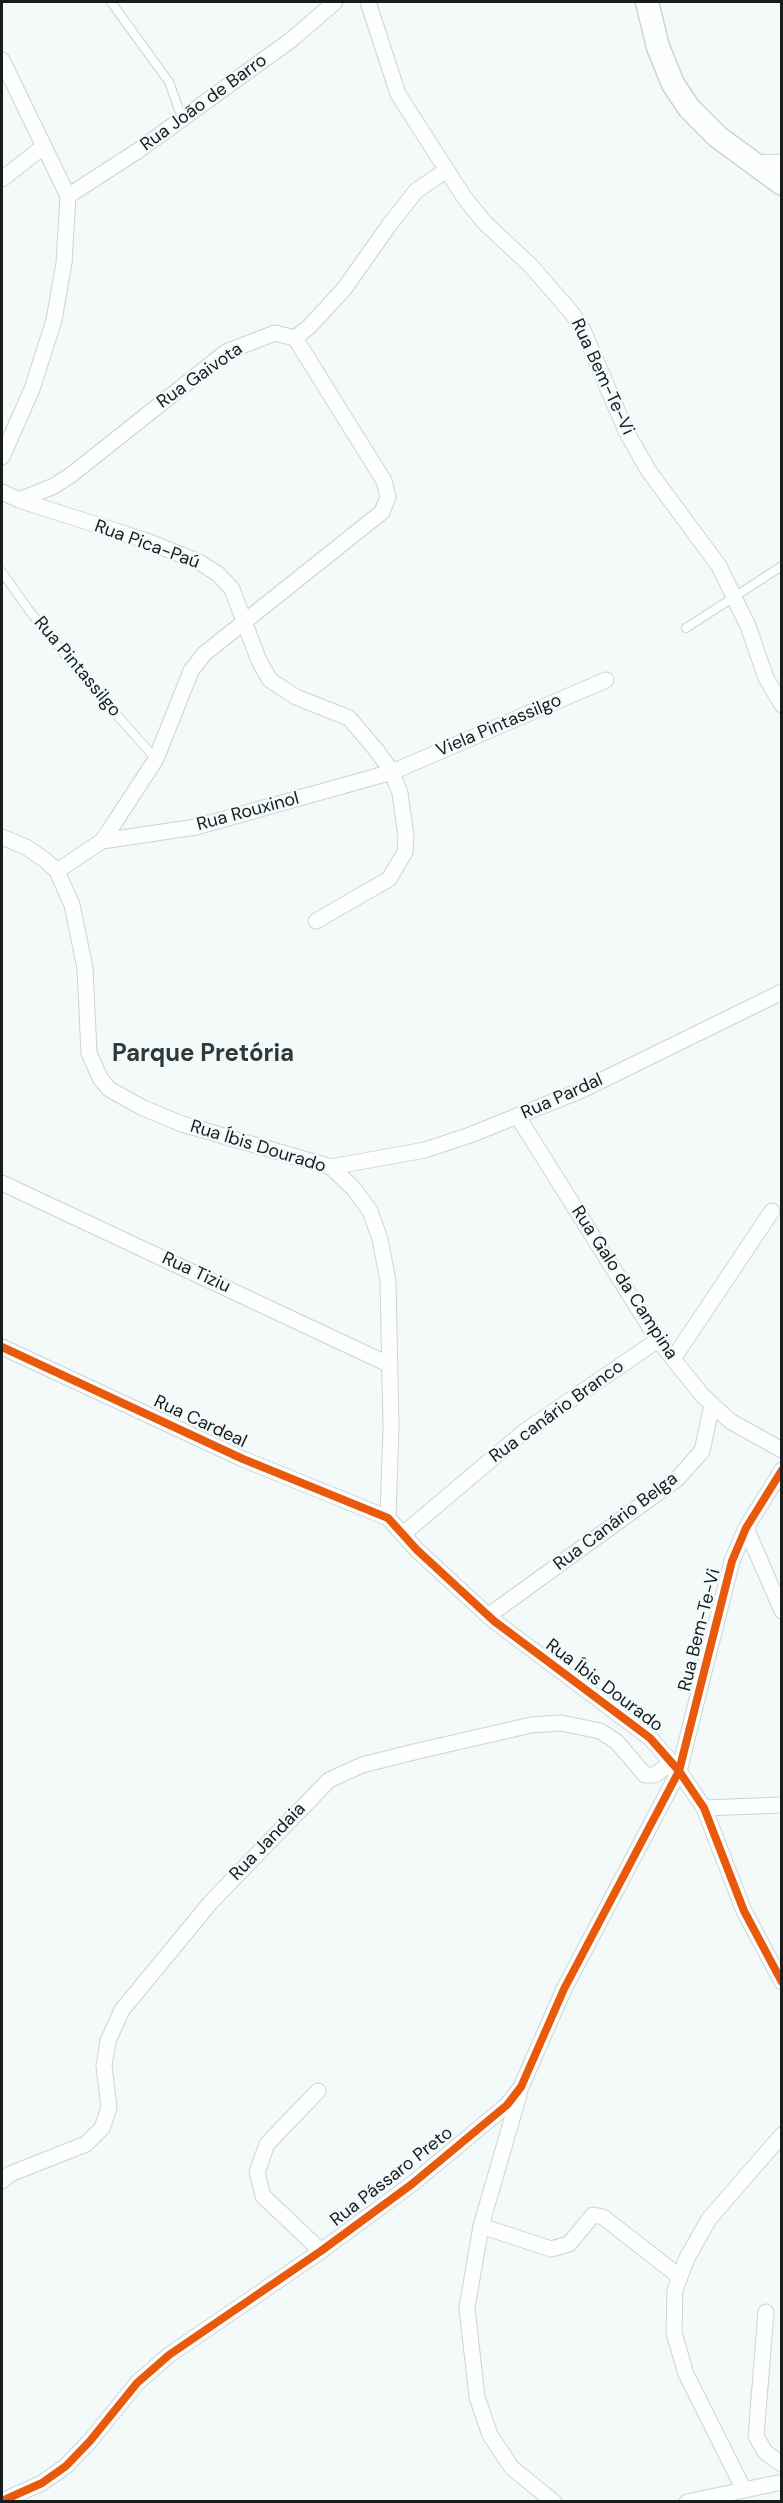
<!DOCTYPE html>
<meta charset="utf-8">
<style>
body{margin:0}
#map{position:relative;width:783px;height:2503px;overflow:hidden;background:#f4f9f9;font-family:"DM Sans",sans-serif}
canvas{display:block}
.frame{position:absolute;inset:0;border:3px solid #191c1c;pointer-events:none}
</style>
<div id="map">
<canvas width="783" height="2503"></canvas>
<div class="frame"></div>
</div>
<script>
const ctx = document.querySelector('canvas').getContext('2d');
ctx.lineJoin = 'round';
const poly = rows => new Path2D(rows.map(r => 'M' + r).join(''));
function trace(path, color, width, dash) { ctx.strokeStyle = color; ctx.lineWidth = width; ctx.lineCap = dash ? 'butt' : 'round'; ctx.setLineDash(dash || []); ctx.stroke(path); }
function write(font, color, halo, rows, align = 'center') {
  ctx.font = font + ' "DM Sans",sans-serif'; ctx.lineWidth = 5; ctx.setLineDash([]); ctx.textBaseline = 'middle'; ctx.strokeStyle = halo; ctx.fillStyle = color; for (const [text, x, y, turn = 0] of rows) {
    ctx.save(); ctx.translate(x, y); ctx.rotate((+turn || 0) * Math.PI / 180); ctx.textAlign = isNaN(turn) ? turn : align; if (halo) ctx.strokeText(text, 0, 0); ctx.fillText(text, 0, 0); ctx.restore();
  }
}
const lane = poly([
 [111,2,169,82,182,118],
 [2,572,28,609,82,676,156,759],
 [686,628,782,566]
]);
const street = poly([
 [368,2,398,94,464,197,484,222,531,266,571,312,583,330,626,431,648,470,719,566,748,626,766,678,782,705],
 [2,60,68,196,64,263,54,320,32,389,2,457],
 [752,163,782,162],
 [2,179,43,147],
 [68,196,139,150,291,40,335,2],
 [295,338,310,326,344,289,390,224,416,191,445,171],
 [2,492,19,500,144,540,199,562,218,574,232,589,259,661,270,680,296,697,349,718,377,751,392,772,400,793,406,837,405,852,389,879,316,921],
 [19,500,54,486,71,475,226,352,275,333,295,338,384,481,388,497,382,512,204,654,191,671,156,759,115,822,102,841,57,871],
 [2,837,26,847,45,860,57,871,72,905,85,968,89,1053,100,1078,109,1089,141,1107,182,1124,331,1167,354,1189,370,1211,380,1239,388,1281,391,1427,388,1518],
 [102,841,196,827,392,772,606,680],
 [518,1117,658,1340,702,1395,730,1421,782,1450],
 [331,1167,425,1150,470,1135,582,1090,782,992],
 [2,1183,390,1365],
 [2,1347,243,1459,388,1518,417,1550,494,1621,650,1738,679,1771,704,1808,744,1911,782,1982],
 [673,1359,772,1211],
 [746,1528,782,1611],
 [403,1534,525,1431,658,1340],
 [488,1616,677,1479,702,1451,712,1405],
 [704,1808,782,1805],
 [318,2091,267,2144,257,2172,263,2196,321,2251],
 [519,2095,481,2226,467,2308,477,2397,490,2435,512,2468,554,2502],
 [2,2181,10,2174,86,2144,102,2128,109,2108,104,2066,108,2041,122,2010,211,1902,329,1780,362,1765,418,1751,531,1725,561,1723,600,1731,617,1742,645,1775,655,1775,672,1762],
 [481,2226,551,2249,569,2244,593,2215,603,2217,680,2277],
 [766,2312,756,2436,765,2452,782,2464],
 [744,2490,686,2374,674,2333,675,2290,687,2258,709,2219,782,2135],
 [2,2501,42,2483,66,2466,90,2441,137,2383,169,2355,321,2251,412,2184,507,2105,521,2087,564,1989,679,1771,732,1561,746,1528,782,1470],
 [687,2502,782,2482]
]);
const secondary = poly([
 [647,2,658,47,673,84,689,108,718,137,782,184]
]);
trace(lane, '#cfd3d3', 10);
trace(street, '#cfd3d3', 17);
trace(secondary, '#cfd3d3', 25);
trace(lane, '#fdfefe', 8);
trace(street, '#fdfefe', 15);
trace(secondary, '#fdfefe', 22);
trace(poly([
 [2,1347,243,1459,388,1518,417,1550,494,1621,650,1738,679,1771,704,1808,744,1911,782,1982],
 [2,2501,42,2483,66,2466,90,2441,137,2383,169,2355,321,2251,412,2184,507,2105,521,2087,564,1989,679,1771,732,1561,746,1528,782,1470]
]), '#e8590c', 8);
write('18px', '#191c1c', '#f2fbfb', [
 ["Rua João de Barro",204,103,-36],
 ["Rua Gaivota",200,376,-35],
 ["Rua Bem-Te-Vi",602,377,65],
 ["Rua Pica-Paú",147,545,20],
 ["Rua Pintassilgo",77,667,50],
 ["Viela Pintassilgo",499,726,-23],
 ["Rua Rouxinol",248,812,-15],
 ["Rua Pardal",562,1097,-24],
 ["Rua Íbis Dourado",258,1147,17],
 ["Rua Tiziu",196,1273,25],
 ["Rua Galo da Campina",624,1283,57],
 ["Rua canário Branco",557,1412,-36],
 ["Rua Cardeal",200,1422,25],
 ["Rua Canário Belga",616,1522,-37],
 ["Rua Bem-Te-Vi",700,1630,-76],
 ["Rua Íbis Dourado",604,1686,37],
 ["Rua Jandaia",268,1842,-46],
 ["Rua Pássaro Preto",392,2177,-38]
]);
write('bold 24px', '#313838', '#f2fbfb', [
 ["Parque Pretória",203,1055]
]);
</script>
